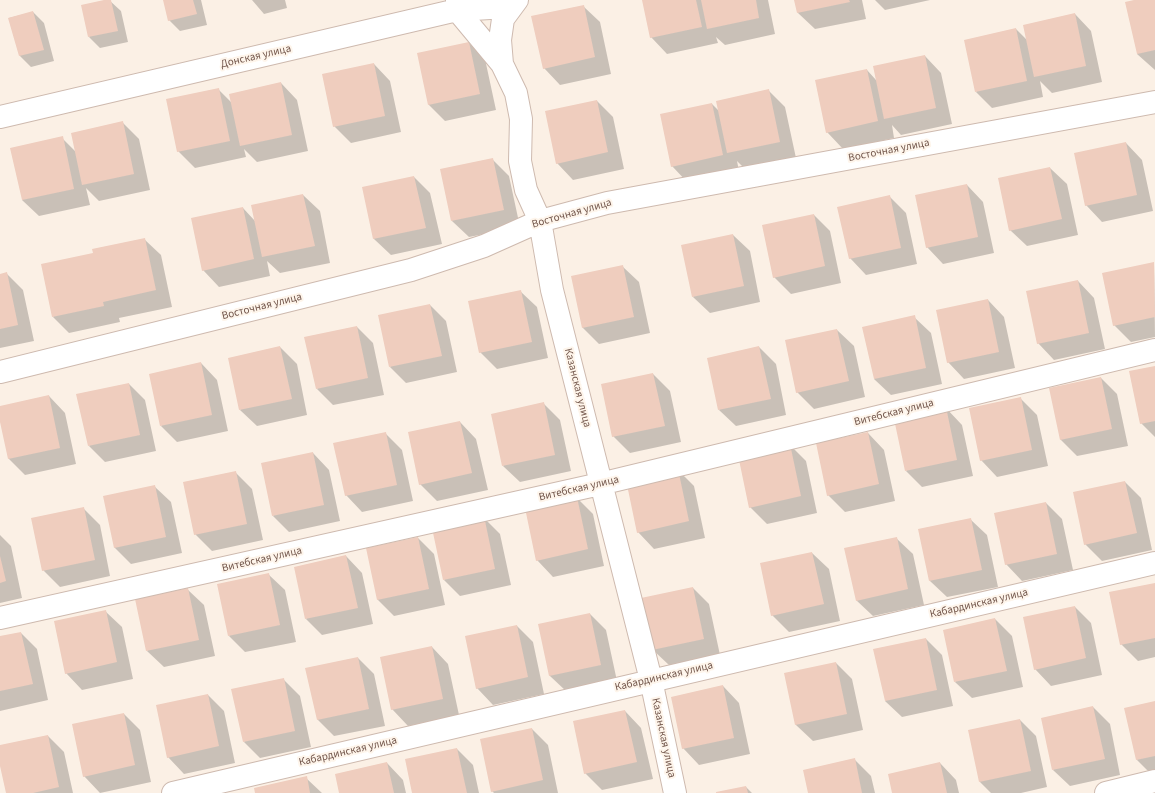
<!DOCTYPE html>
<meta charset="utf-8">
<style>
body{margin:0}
canvas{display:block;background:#fbf0e5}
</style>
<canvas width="1155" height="793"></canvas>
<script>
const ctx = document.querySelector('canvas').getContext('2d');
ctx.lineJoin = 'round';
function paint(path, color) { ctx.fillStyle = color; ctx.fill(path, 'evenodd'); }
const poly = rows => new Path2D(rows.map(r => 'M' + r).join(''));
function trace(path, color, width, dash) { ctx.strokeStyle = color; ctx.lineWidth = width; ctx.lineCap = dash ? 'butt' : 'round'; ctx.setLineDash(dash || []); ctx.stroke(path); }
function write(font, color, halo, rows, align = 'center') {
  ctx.font = font + ' "Source Sans 3",sans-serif'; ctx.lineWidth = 4; ctx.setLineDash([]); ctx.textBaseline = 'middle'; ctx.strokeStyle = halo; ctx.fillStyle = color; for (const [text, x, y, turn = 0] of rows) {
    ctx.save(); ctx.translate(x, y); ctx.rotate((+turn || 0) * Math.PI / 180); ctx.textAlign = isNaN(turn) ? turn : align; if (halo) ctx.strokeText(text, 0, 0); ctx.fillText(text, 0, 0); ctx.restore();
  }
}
paint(poly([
 [109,0,121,11,128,42,100,48,89,37],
 [164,0,201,0,207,25,180,31,169,20],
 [252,0,285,0,287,8,264,14],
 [643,0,768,0,775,34,725,45,716,37,718,43,667,54,651,37],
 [795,0,862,0,866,19,815,29,798,13],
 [875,0,930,0,885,10],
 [1139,0,1155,0,1155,70,1137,54],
 [583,6,600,22,611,74,560,85,544,68],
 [33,12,44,23,54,61,31,67,20,56,9,18],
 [1075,14,1091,31,1102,82,1052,93,1040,81,1043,97,992,108,976,92,1016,29,1028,41],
 [469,43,485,59,496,110,445,121,429,105,418,54],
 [925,56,941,73,952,124,901,135,892,125,894,138,843,149,827,132,867,70,876,80],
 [374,64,390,81,401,132,351,143,334,126],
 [281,83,297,100,308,151,257,162,244,149,246,157,195,168,178,151,218,89,232,103],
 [768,90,785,107,796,158,745,169,737,161,739,171,688,183,672,166,712,104,720,112],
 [597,101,613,117,624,169,573,180,557,163],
 [122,122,139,139,150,190,99,201,86,188,90,205,39,216,22,200,62,138,75,151],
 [1126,143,1142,160,1153,211,1102,222,1086,205],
 [492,159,509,176,520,227,469,237,452,221,441,170],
 [1050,168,1067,184,1078,235,1027,246,1010,230,999,179],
 [414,177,430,193,442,244,391,255,374,239,363,188],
 [967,185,983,202,994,253,943,264,927,247],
 [303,195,320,211,330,263,280,273,267,261,270,276,219,287,203,270,243,208,255,221],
 [889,196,906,213,917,264,866,275,850,258],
 [814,215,830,231,841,283,791,294,774,277],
 [733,235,750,251,760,302,710,313,693,297],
 [144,239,161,255,172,307,119,318,120,322,69,333,53,317,94,254],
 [1154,263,1155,337,1131,342,1114,325],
 [622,266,639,282,650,333,599,344,583,328,572,277],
 [6,273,23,290,34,341,0,348,0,275],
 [1078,281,1094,298,1105,349,1054,360,1038,343],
 [520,291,537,307,548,358,497,369,480,352],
 [988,300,1004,317,1015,368,964,379,948,362],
 [430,305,446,321,457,372,406,383,390,367],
 [914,317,931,333,942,384,891,395,874,379],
 [357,327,373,343,384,395,333,405,317,389],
 [837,330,854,346,865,397,814,409,797,392],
 [280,347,297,364,307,415,257,426,240,410],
 [759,347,776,364,786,415,736,426,719,410],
 [201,363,217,380,228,431,177,442,161,426],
 [1155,367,1155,437,1141,423],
 [653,374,670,391,681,442,630,453,613,436],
 [1101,378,1117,394,1128,446,1077,456,1061,440,1050,389],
 [129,384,145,400,156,451,105,462,89,446],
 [49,396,65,413,76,464,25,475,9,459,0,417,0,407],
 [1021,399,1037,415,1048,466,997,477,981,460],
 [543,403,560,420,571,471,520,482,503,466],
 [946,408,962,425,973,476,922,487,906,471],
 [460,422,476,439,488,490,437,501,420,484],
 [868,433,884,450,895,501,845,512,828,495],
 [386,434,402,450,413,501,362,512,346,495],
 [790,445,806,461,817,513,767,524,750,507],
 [313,453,329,470,340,521,289,532,273,516],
 [678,470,694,486,705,538,654,549,638,532],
 [235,472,252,489,263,540,212,551,195,534],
 [1125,482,1141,498,1152,550,1102,561,1085,544],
 [154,486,171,502,182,553,131,564,115,548,104,497],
 [577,498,593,514,604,566,553,577,537,560],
 [1046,503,1062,519,1073,570,1022,581,1006,564],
 [83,508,100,525,110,576,60,587,43,570],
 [484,518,500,534,511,585,460,596,444,580],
 [970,519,987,535,998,587,947,597,930,581,920,530],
 [0,535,11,546,22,598,0,603],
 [418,538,434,554,445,605,394,616,378,600,367,549],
 [896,538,913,554,924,605,873,616,856,600],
 [812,553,829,569,840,621,789,632,772,615],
 [346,556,362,573,373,624,322,635,306,619],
 [268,574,285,590,296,642,245,652,229,636],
 [1155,584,1155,657,1138,661,1121,644],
 [693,588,709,604,720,655,670,666,653,650],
 [187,589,204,605,215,656,164,667,147,651],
 [1075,607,1091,623,1102,675,1051,686,1035,669],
 [105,611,122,627,133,679,82,690,66,673],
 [590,614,606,630,617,681,567,692,550,676,539,625],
 [995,619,1012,636,1023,687,972,698,955,682],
 [517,626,533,642,544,694,493,705,477,688],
 [21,633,37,649,48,700,0,711,0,637],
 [926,639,942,655,953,706,902,717,885,701],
 [432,647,448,664,459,715,408,726,392,709],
 [358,658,374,674,385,726,334,736,318,720,307,669],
 [836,663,852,679,863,730,813,741,796,725,785,674],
 [283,679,300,696,311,747,260,758,244,742],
 [723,686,739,703,750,754,699,765,683,748],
 [208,695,224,711,235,763,184,774,168,757],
 [1155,702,1155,776,1153,776,1137,760],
 [1093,707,1110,724,1120,775,1070,786,1053,770],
 [625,711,641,728,653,779,602,790,585,773],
 [124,714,140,730,151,782,100,793,84,776],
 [1020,720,1036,736,1047,787,1021,793,991,793,980,782,969,731],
 [532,729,548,745,558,793,494,793,492,791],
 [48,736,64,752,73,793,7,793,0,761,0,746],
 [457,749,473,765,479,793,413,793],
 [855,760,871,776,875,793,809,793],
 [387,763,403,780,406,793,340,793],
 [940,763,956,780,959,793,893,793],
 [306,778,322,793,256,793],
 [746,787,752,793,717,793]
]), '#0003');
paint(poly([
 [104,0,111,0,118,31,88,37,81,5],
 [163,0,193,0,197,14,168,21],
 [642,0,696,0,702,27,650,38],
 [701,0,756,0,759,18,707,29],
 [794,0,849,0,850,2,797,13],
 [1134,0,1155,0,1155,50,1137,54,1125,2],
 [584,5,595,57,543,69,531,16],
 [33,11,44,50,19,56,8,18],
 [1075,13,1086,66,1034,77,1023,25],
 [1016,28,1027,81,975,92,964,40],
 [469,42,480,94,428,105,417,53],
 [925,55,936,108,884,119,873,66],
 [374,63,385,116,333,127,322,74],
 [867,69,878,121,826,133,815,80],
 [281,82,292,135,240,146,229,94],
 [219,88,230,141,177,152,166,99],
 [769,89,780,142,727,153,716,101],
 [597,100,608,152,556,164,545,111],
 [712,103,723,155,671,167,660,114],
 [123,121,134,174,82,185,71,133],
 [63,136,74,189,22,200,10,148],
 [1126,142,1137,195,1085,206,1074,153],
 [493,158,504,210,451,221,440,169],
 [1050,167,1062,219,1009,231,998,178],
 [414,176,426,228,373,239,362,187],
 [967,184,978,237,926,248,915,195],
 [303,194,315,246,262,257,251,205],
 [890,195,901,248,849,259,837,207],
 [243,207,254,259,202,271,191,218],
 [814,214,825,266,773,278,762,225],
 [733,234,744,286,692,297,681,245],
 [145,238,156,290,103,302,104,306,52,317,41,264,93,253,92,249],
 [1154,262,1155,317,1113,326,1102,273],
 [623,265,634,317,582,328,571,276],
 [7,272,18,325,0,329,0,274],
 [1078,280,1089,333,1037,344,1026,291],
 [521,290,532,342,479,353,468,301],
 [988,299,999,352,947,363,936,310],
 [430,304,442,356,389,367,378,315],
 [915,315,926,368,874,379,862,327],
 [357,326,368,378,316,389,304,337],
 [837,329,849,381,796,393,785,340],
 [280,346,292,399,239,410,228,358],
 [759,346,771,399,718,410,707,358],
 [201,362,212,415,160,426,149,374],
 [1155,366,1155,421,1140,424,1129,371],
 [653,373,665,426,612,437,601,384],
 [1101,377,1112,429,1060,440,1049,388],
 [129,383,140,435,88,446,76,394],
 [49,395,60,448,8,459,0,422,0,406],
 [1021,397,1032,450,980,461,969,408],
 [544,402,555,455,502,466,491,414],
 [946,407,957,460,905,471,894,419],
 [460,421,472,473,419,485,408,432],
 [386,432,397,485,345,496,333,443],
 [868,432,879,484,827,496,816,443],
 [790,444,801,496,749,508,738,455],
 [313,452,324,505,272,516,261,463],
 [678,469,689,521,637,533,626,480],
 [236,471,247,524,194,535,183,482],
 [1125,481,1137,533,1084,545,1073,492],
 [155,485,166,537,114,548,103,496],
 [577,497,588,549,536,561,525,508],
 [1046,502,1057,554,1005,565,994,513],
 [84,507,95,560,42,571,31,518],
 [484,516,495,569,443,580,432,528],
 [971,518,982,570,929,581,918,529],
 [418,537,429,589,377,600,366,548],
 [897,537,908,589,856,601,844,548],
 [812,552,824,604,771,616,760,563],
 [346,555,358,608,305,619,294,567],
 [0,556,6,581,0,583],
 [269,573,280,625,228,636,217,584],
 [1155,583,1155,638,1120,645,1109,592],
 [693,587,704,639,652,650,641,598],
 [188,588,199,640,146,651,135,599],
 [1075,606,1086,658,1034,670,1023,617],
 [106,610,117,662,65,674,54,621],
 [590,613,601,665,549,676,538,624],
 [995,618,1007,671,954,682,943,630],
 [517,625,528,677,476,689,465,636],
 [21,632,33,684,0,691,0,636],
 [926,638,937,690,885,701,873,649],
 [432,646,443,699,391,710,380,657],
 [358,657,369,709,317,720,305,668],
 [836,662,847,714,795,725,784,673],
 [284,678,295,731,243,742,231,689],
 [723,685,734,738,682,749,671,697],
 [208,694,219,746,167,758,156,705],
 [1155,701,1155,756,1136,760,1124,708],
 [1093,706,1105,759,1052,770,1041,718],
 [625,710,637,762,584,774,573,721],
 [124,713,135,765,83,777,72,724],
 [1020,719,1031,771,979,782,968,730],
 [532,728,543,780,491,792,480,739],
 [48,735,59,787,33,793,6,793,0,766,0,745],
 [457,748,467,793,412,793,405,759],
 [855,758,862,793,808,793,803,770],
 [387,762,394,793,339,793,335,774],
 [940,762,947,793,892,793,888,774],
 [307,776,310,793,255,793,254,788],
 [746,786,748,793,716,793,716,792]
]), '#efcdbe');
const minor = poly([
 [457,0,457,10,502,64,516,93,521,119,520,161,526,190,540,221,552,290,651,680,675,793],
 [502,64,500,40,503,19,517,0],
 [0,117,457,10,490,8,511,0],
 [0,372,411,270,484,246,540,221,607,203,1155,102],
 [0,618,600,484,1155,350],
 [173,793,1155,563],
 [1106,793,1155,781]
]);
trace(minor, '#cebaaf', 24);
trace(minor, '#fff', 22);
write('11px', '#72564b', '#fef5eb', [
 ["Донская улица",256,57,-13],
 ["Восточная улица",889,151,-11],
 ["Восточная улица",572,214,-16],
 ["Восточная улица",262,307,-14],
 ["Казанская улица",577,388,76],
 ["Витебская улица",894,413,-14],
 ["Витебская улица",579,489,-13],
 ["Витебская улица",262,560,-13],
 ["Кабардинская улица",979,604,-13],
 ["Кабардинская улица",664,677,-13],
 ["Казанская улица",663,738,78],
 ["Кабардинская улица",348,752,-13]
]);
</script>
